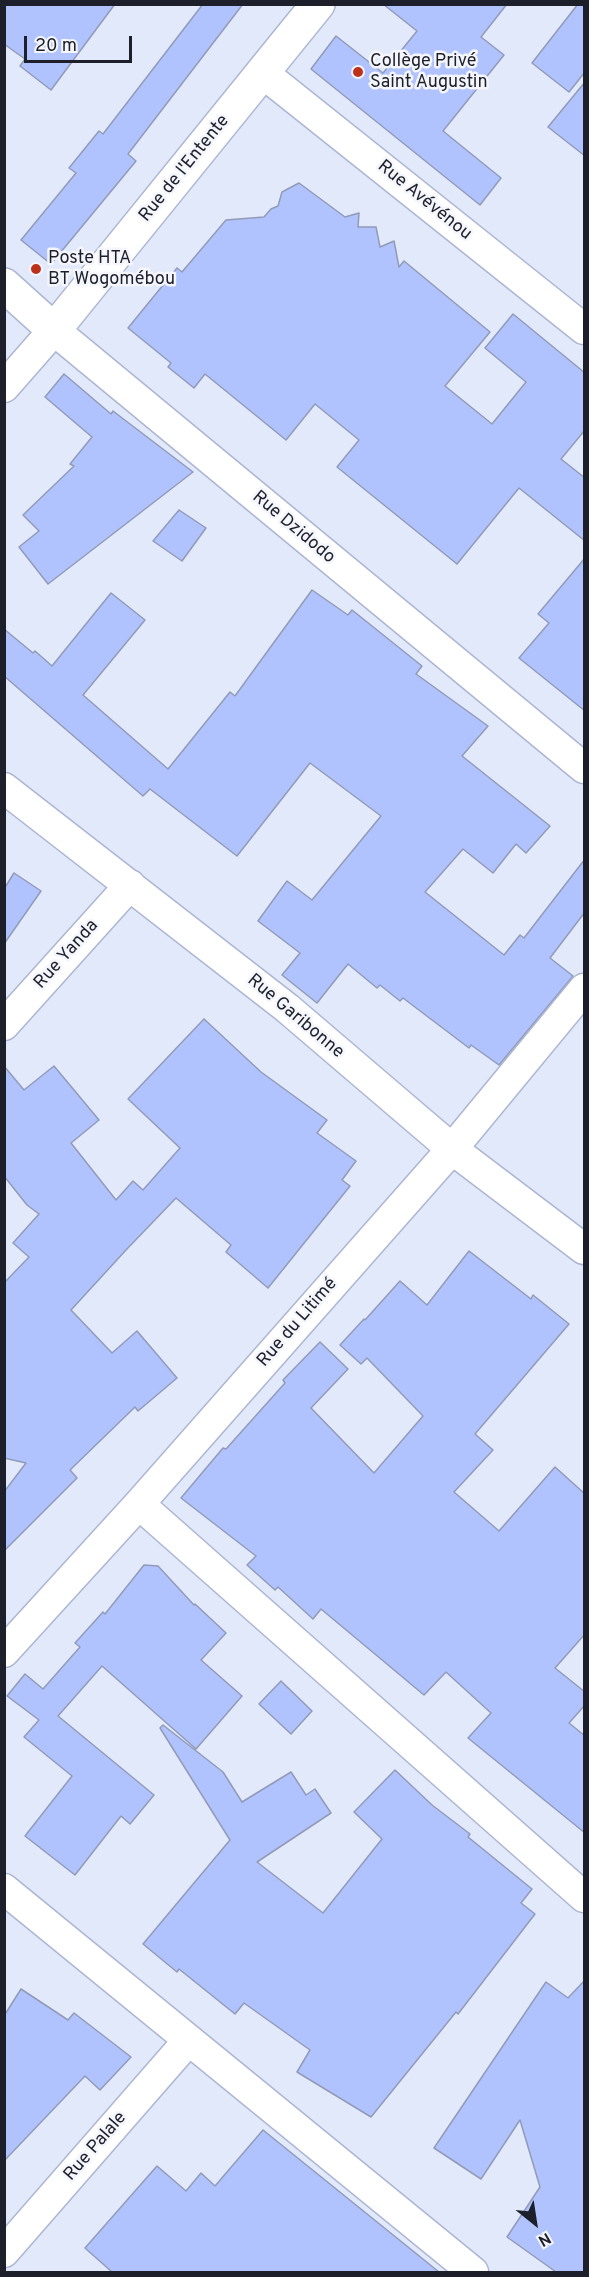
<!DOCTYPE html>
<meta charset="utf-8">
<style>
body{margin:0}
#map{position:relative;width:589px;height:2277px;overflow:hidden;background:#e2e9fb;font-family:Overpass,sans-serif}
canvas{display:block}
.frame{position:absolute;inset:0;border:6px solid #1d202b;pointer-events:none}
.north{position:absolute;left:505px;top:2193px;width:60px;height:60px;-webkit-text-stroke:4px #f4f6fc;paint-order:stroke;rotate:150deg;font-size:16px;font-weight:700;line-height:24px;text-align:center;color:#1d202b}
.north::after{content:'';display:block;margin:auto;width:21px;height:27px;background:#1d202b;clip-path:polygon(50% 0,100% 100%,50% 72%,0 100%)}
.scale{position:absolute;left:24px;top:36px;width:108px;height:27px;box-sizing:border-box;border:3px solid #1d202b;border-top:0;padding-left:8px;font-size:18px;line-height:21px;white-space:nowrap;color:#1d202b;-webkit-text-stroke:4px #f4f6fc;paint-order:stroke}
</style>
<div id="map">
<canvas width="589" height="2277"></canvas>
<div class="frame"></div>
<div class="north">N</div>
<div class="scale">20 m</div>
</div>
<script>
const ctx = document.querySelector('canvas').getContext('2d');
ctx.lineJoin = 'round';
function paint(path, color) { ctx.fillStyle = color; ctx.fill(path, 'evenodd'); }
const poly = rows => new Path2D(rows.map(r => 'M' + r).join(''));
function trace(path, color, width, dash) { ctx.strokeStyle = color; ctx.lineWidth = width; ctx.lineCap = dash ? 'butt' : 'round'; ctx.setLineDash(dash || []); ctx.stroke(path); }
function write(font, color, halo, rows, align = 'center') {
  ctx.font = font + ' Overpass,sans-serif'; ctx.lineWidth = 5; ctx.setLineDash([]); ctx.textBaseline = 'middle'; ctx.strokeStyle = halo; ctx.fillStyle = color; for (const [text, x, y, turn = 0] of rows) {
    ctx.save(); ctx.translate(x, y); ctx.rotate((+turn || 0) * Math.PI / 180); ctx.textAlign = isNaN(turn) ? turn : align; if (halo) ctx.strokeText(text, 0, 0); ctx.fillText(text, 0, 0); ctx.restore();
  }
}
const building = poly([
 [4,4,115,4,51,90,20,66,25,59,4,44,4,4],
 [203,4,243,4,128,154,136,161,51,264,21,240,76,173,69,168,99,131,103,134,203,4],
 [383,4,507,4,481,37,504,55,443,131,501,178,480,205,311,69,336,36,383,73,417,31,383,4],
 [578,4,585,4,585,72,569,92,532,63,578,4],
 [585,82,585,156,548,127,585,82],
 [299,183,345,217,359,213,358,227,376,227,380,247,394,241,399,267,404,261,490,332,445,386,492,424,526,382,485,348,513,314,585,373,585,430,561,459,585,478,585,541,519,488,457,564,337,467,359,440,315,404,286,440,205,374,194,388,168,367,171,363,128,328,177,268,182,272,226,220,264,217,271,209,278,206,282,192,299,183],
 [64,374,111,414,113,411,193,472,48,584,19,547,39,531,23,515,74,466,70,464,92,437,45,397,64,374],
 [179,510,206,528,182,561,153,541,179,510],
 [585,558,585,711,519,658,549,623,538,614,585,558],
 [312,590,348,615,352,610,422,666,416,674,488,726,462,756,550,826,526,853,516,844,493,873,463,849,425,892,504,955,520,935,524,938,585,859,585,912,550,958,573,976,499,1065,471,1045,469,1048,403,998,400,1001,380,985,377,988,348,964,317,1003,282,975,300,953,258,921,287,881,312,900,381,816,310,763,237,856,150,789,143,796,4,676,4,629,33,653,35,651,52,666,111,593,145,620,83,695,168,769,230,692,235,696,312,590],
 [14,873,41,891,4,944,4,889,14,873],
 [204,1019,261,1072,327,1120,317,1133,356,1161,342,1180,350,1186,268,1288,226,1252,231,1245,176,1198,126,1250,71,1310,112,1353,137,1331,177,1378,138,1411,135,1407,70,1470,77,1478,4,1551,4,1492,26,1463,4,1458,4,1283,29,1257,13,1243,39,1214,27,1205,4,1176,4,1066,24,1090,54,1066,99,1120,71,1143,116,1200,133,1181,143,1190,180,1148,128,1099,204,1019],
 [469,1251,531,1299,533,1295,569,1324,475,1434,493,1450,454,1492,499,1531,555,1467,585,1494,585,1634,555,1668,585,1692,585,1705,569,1723,585,1736,585,1833,468,1738,491,1713,446,1672,424,1695,321,1609,313,1619,278,1587,275,1590,247,1565,256,1556,181,1498,223,1448,226,1449,285,1383,283,1380,320,1342,348,1369,311,1408,374,1473,423,1416,367,1358,361,1364,340,1345,364,1319,365,1320,400,1281,427,1305,469,1251],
 [144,1565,158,1566,194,1605,195,1604,226,1633,201,1660,242,1696,196,1749,102,1666,58,1716,154,1795,130,1824,121,1816,75,1875,25,1836,72,1776,24,1737,39,1720,7,1696,25,1674,43,1689,80,1647,75,1643,103,1612,105,1614,144,1565],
 [281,1681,312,1711,291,1734,259,1704,281,1681],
 [163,1725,223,1772,242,1802,291,1772,306,1795,315,1789,331,1813,257,1862,323,1913,382,1839,354,1812,395,1770,432,1805,470,1834,468,1837,532,1889,521,1903,535,1914,458,2014,456,2012,371,2117,297,2072,310,2050,244,2003,235,2014,179,1969,177,1972,143,1944,230,1840,160,1728,163,1725],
 [585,1980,585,2272,556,2272,507,2237,540,2187,520,2120,481,2179,434,2148,546,1982,568,1998,585,1980],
 [21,1989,68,2020,74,2013,131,2057,100,2090,85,2076,4,2161,4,2016,21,1989],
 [263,2130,439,2272,112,2272,85,2248,157,2166,186,2191,201,2173,215,2186,263,2130]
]);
paint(building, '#b0c3ff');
trace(building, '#919bb7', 1.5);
const street = poly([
 [263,73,584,329],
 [4,387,54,330,584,768],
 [4,788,287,1008,452,1149,584,1249],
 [4,1025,130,885],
 [139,1504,584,1897],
 [4,1652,139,1504,452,1149,584,989],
 [4,1889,473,2272],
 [4,2252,188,2041]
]);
const secondary = poly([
 [4,285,54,330,318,4]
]);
trace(street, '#acb6d3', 33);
trace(secondary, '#acb6d3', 36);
trace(street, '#fff', 30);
trace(secondary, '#fff', 33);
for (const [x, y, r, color] of [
 [358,72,6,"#bd311a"],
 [36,269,6,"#bd311a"]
]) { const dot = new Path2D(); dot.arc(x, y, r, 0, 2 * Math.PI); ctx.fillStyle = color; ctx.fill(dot); trace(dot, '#f4f6fc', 2); }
write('18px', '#1d202b', '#f4f6fc', [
 ["Collège Privé",370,62],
 ["Saint Augustin",370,83],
 ["Poste HTA",48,259],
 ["BT Wogomébou",48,280]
], 'left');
write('18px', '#1d202b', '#f4f6fc', [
 ["Rue de l'Entente",185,169,-51],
 ["Rue Avévénou",424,201,39],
 ["Rue Dzidodo",293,528,40],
 ["Rue Yanda",67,955,-48],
 ["Rue Garibonne",295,1017,40],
 ["Rue du Litimé",298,1323,-49],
 ["Rue Palale",96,2147,-49]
]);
</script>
